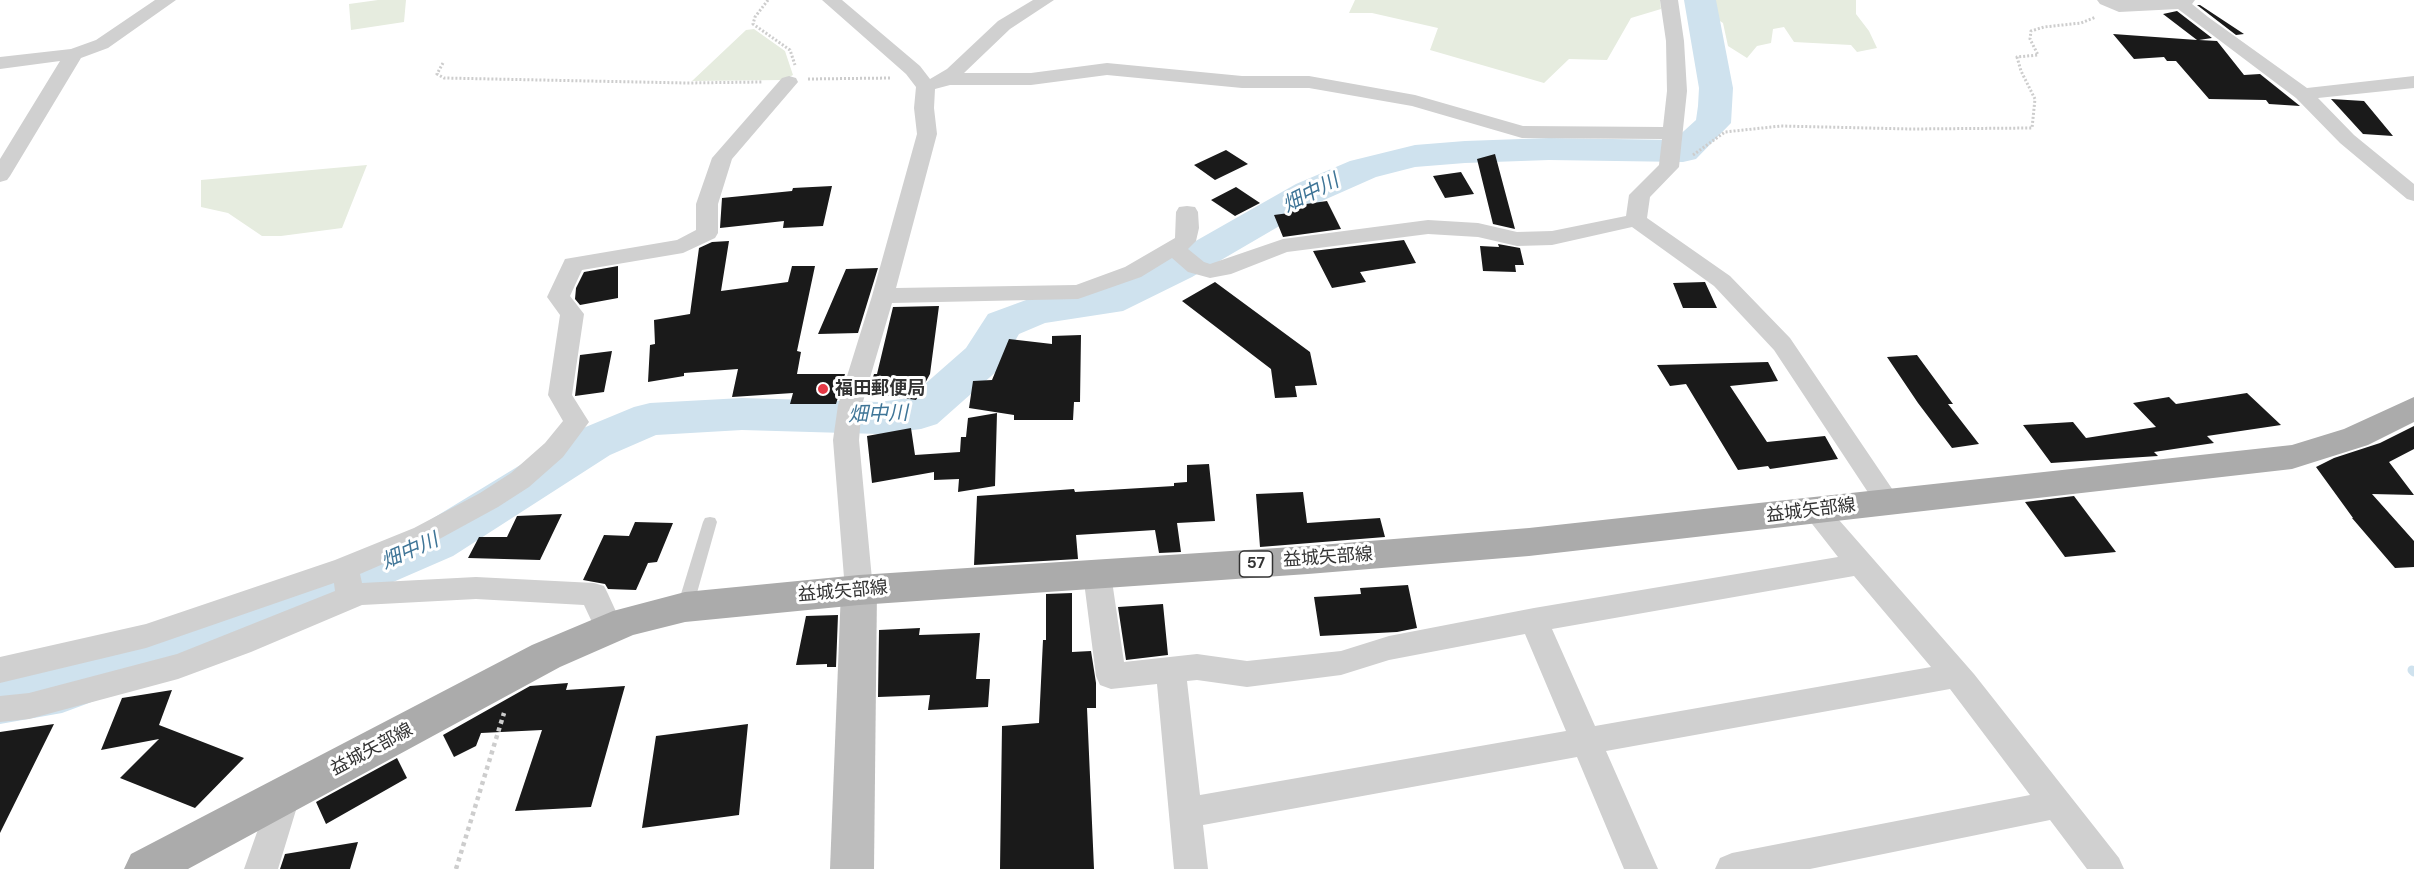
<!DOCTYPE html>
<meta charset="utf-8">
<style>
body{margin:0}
canvas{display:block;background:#fff}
</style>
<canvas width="2414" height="869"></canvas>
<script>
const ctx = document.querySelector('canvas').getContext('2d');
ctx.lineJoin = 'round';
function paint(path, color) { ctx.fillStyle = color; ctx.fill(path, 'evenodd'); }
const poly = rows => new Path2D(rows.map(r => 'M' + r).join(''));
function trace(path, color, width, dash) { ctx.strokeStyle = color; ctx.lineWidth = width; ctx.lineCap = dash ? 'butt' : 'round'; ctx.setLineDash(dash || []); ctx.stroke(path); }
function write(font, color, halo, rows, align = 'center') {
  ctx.font = font + ' "DM Sans","Noto Sans JP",sans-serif'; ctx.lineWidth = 6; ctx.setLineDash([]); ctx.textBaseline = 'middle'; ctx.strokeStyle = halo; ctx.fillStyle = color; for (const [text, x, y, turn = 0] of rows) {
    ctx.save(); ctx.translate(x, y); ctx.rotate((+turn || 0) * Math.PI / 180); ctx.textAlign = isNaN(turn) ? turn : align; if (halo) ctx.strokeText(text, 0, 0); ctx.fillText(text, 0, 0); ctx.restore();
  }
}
paint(poly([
 [378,0,406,0,404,22,351,30,349,4],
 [1355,0,1660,0,1661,9,1631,18,1607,60,1569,59,1544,83,1430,50,1438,28,1372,13,1349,13],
 [1705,0,1856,0,1856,14,1869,31,1877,48,1857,52,1851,45,1794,42,1784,27,1773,29,1771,43,1757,46,1747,58,1728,46,1723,23,1709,14],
 [754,29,785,51,793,75,783,80,692,81,746,30],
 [367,165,342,228,281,236,262,236,228,213,201,207,201,180]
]), '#e6ecdf');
trace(poly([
 [2412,670,2414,672]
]), '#cfe2ee', 9);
paint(poly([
 [1684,0,1716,0,1733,88,1731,123,1696,159,1683,162,1549,160,1465,163,1415,167,1376,177,1324,200,1192,277,1123,311,1045,323,1019,334,998,370,937,424,921,429,879,434,742,430,656,435,610,455,453,556,301,622,81,706,62,713,0,724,0,676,61,666,263,592,417,528,576,431,634,407,650,403,742,398,879,402,909,398,966,348,988,314,1037,296,1100,288,1164,259,1296,184,1350,161,1415,145,1465,141,1549,138,1674,140,1696,120,1698,106,1699,88,1684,0]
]), '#cfe2ee');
paint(poly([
 [2197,5,2200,5,2244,34,2236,35],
 [2177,11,2212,38,2199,40,2217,41,2244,75,2260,74,2300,106,2269,104,2266,100,2209,99,2176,61,2167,61,2164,57,2134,59,2113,34,2197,40,2163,14],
 [2331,99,2364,101,2393,136,2363,134],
 [1226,150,1248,164,1215,180,1194,165],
 [1495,154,1515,229,1493,224,1477,159],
 [1461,172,1474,194,1445,198,1433,176],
 [832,186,823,226,783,228,784,221,720,228,722,198,792,191,793,188],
 [1236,187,1260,203,1235,216,1211,200],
 [1327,201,1341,229,1283,237,1274,215,1289,213,1306,204],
 [1404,240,1416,263,1360,272,1366,282,1332,288,1313,251],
 [729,241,721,291,788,282,792,266,815,266,797,351,801,352,797,374,845,374,836,404,790,404,793,393,732,397,738,369,684,373,684,376,648,382,650,345,655,344,654,320,690,314,699,248,712,242],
 [1498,244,1520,248,1524,265,1515,265,1516,272,1483,271,1480,246,1499,247],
 [618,266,618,298,580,305,575,299,576,288,584,272],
 [878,268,858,333,818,334,846,269],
 [1215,282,1310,352,1317,385,1295,386,1297,397,1275,398,1271,369,1182,301],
 [1705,282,1717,308,1683,308,1673,283],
 [939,306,930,374,916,400,868,393,874,374,877,374,893,307],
 [1081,335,1080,402,1074,402,1073,420,1014,420,1014,415,969,408,973,381,992,380,1009,339,1052,344,1052,336],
 [612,351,604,392,575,396,580,355],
 [1917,355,1953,404,1948,404,1979,444,1952,448,1918,403,1887,357],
 [1768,362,1778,381,1730,386,1767,442,1825,436,1838,459,1770,469,1768,466,1738,470,1686,384,1670,386,1657,365],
 [2247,393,2281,425,2207,436,2214,443,2154,452,2158,456,2051,463,2023,425,2073,422,2086,438,2156,427,2133,403,2169,397,2176,404],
 [997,413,995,486,958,492,959,479,934,480,934,472,872,483,867,436,911,428,915,455,960,452,961,437,966,437,968,418],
 [2414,426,2414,449,2389,462,2414,495,2372,494,2414,541,2414,567,2395,568,2352,518,2353,518,2316,467,2334,458,2380,443],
 [1209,464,1215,521,1177,523,1181,552,1159,553,1155,530,1076,535,1078,559,974,565,977,496,1074,489,1075,492,1174,486,1174,483,1187,482,1187,465],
 [1303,492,1307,523,1380,518,1385,537,1260,547,1256,494],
 [2074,496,2116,552,2065,557,2025,502],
 [562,514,540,560,468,558,479,537,507,537,517,516],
 [635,522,673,523,657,562,648,563,636,590,608,589,605,584,583,580,604,535,629,536],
 [1408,585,1417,628,1397,632,1320,636,1314,597,1361,594,1360,588],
 [1072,593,1072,652,1091,651,1096,683,1096,708,1087,708,1094,869,1000,869,1002,726,1039,723,1043,640,1046,640,1046,594],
 [1163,604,1168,655,1126,660,1118,607],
 [838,615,836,667,827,667,827,664,796,665,806,616],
 [920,628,919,635,980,633,976,679,990,679,988,707,928,710,930,695,878,697,879,630],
 [568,683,566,690,625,686,591,807,515,811,542,730,481,733,476,746,454,757,443,735,530,686],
 [172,690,159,725,244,758,195,808,120,778,159,739,101,750,122,698],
 [54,724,0,833,0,732],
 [748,724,739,815,642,828,656,736],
 [397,758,407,778,326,824,316,802],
 [358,842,350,869,280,869,285,854]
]), '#1a1a1a');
trace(poly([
 [768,0,755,17,753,24,790,50,795,65],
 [443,63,437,74,444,78,686,83,762,82],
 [808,79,891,78],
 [1693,155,1725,132,1781,126,1911,129,2032,128,2035,99,2021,71,2017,57,2038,55,2030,39,2031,31,2044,27,2081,23,2096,17]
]), '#cdcdcd', 3, [2, 2]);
trace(poly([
 [456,869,504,713]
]), '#cdcdcd', 4.5, [4, 4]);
paint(poly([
 [710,517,715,518,717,522,693,607,690,611,685,613,680,611,677,607,703,522,705,518,710,517]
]), '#d0d0d0');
paint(poly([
 [155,0,176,0,108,48,81,58,10,176,7,180,0,182,0,159,60,61,0,69,0,57,71,49,96,40,155,0],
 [822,0,842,0,920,66,930,79,947,69,998,21,1033,0,1054,0,1010,29,964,73,1031,73,1107,63,1242,76,1309,76,1415,95,1523,126,1663,127,1667,91,1666,41,1660,0,1678,0,1684,41,1687,91,1679,167,1650,197,1647,218,1730,276,1790,338,1901,502,1897,509,1888,512,1879,509,1774,350,1714,286,1632,227,1552,245,1517,246,1478,237,1428,234,1287,252,1231,274,1210,278,1188,272,1172,258,1141,277,1078,299,892,303,862,405,859,440,873,590,869,598,859,601,849,598,845,590,833,440,838,405,872,296,917,134,914,108,916,87,906,74,822,0],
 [1107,75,1242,88,1309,88,1412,106,1522,138,1662,139,1659,165,1629,195,1626,216,1552,231,1517,232,1478,223,1428,220,1283,239,1210,264,1204,262,1188,249,1196,241,1199,228,1198,212,1195,207,1187,206,1179,207,1176,212,1175,238,1125,267,1076,285,896,288,937,134,934,108,935,89,950,85,1031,85,1107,75],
 [2097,0,2195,0,2192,4,2208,17,2307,88,2414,76,2414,88,2318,98,2354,135,2414,184,2414,201,2407,199,2340,143,2296,98,2178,9,2119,12,2100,4,2097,0],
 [789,76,796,78,798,82,732,159,718,204,718,233,715,238,683,253,582,270,570,296,584,314,572,395,589,422,563,457,529,487,498,507,434,542,360,574,362,583,476,577,594,583,604,586,608,594,624,629,619,637,609,641,599,637,584,605,476,599,362,605,251,652,178,679,29,719,0,722,0,696,29,693,177,654,335,591,334,583,146,648,0,683,0,657,146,624,335,560,414,528,480,493,511,473,545,443,563,421,548,395,560,315,547,297,565,259,677,240,696,230,696,204,712,158,782,78,789,76],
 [1815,501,1825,504,1974,674,2119,858,2124,869,2087,869,2050,820,1810,869,1715,869,1720,858,1732,853,2030,795,1950,689,1606,751,1658,869,1624,869,1577,757,1203,825,1208,869,1174,869,1157,684,1111,689,1100,685,1096,676,1083,574,1087,566,1097,563,1107,566,1111,574,1124,662,1197,654,1247,661,1341,651,1389,636,1534,608,1838,557,1802,511,1805,504,1815,501],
 [1854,576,1931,667,1595,726,1552,629,1854,576],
 [1525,634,1566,731,1200,795,1187,681,1197,680,1247,687,1341,675,1389,660,1525,634],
 [284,782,295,787,300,797,278,869,244,869,273,787,284,782]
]), '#d0d0d0');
paint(poly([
 [859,575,872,580,877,590,874,869,830,869,841,590,846,580,859,575]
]), '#bdbdbd');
paint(poly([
 [2414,397,2414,422,2368,445,2292,469,1529,556,1308,574,859,605,685,622,633,635,560,667,188,869,124,869,131,854,532,645,613,611,685,592,859,575,1308,546,1529,528,2292,445,2344,429,2414,397]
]), '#ababab');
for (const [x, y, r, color] of [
 [823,389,6,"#e63946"]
]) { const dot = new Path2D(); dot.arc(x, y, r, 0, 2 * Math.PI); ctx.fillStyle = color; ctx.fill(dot); trace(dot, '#fff', 2); }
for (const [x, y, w] of [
 [1256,564,33]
]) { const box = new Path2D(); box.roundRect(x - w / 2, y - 13, w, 26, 4.5); ctx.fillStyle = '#fff'; ctx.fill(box); trace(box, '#333', 1.5); }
write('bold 16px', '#333', null, [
 ["57",1256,564]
]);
write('bold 18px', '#333', '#fff', [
 ["福田郵便局",835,389]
], 'left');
write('18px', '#333', '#fff', [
 ["益城矢部線",1811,511,-7],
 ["益城矢部線",1328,558,-4],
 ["益城矢部線",843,592,-5],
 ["益城矢部線",372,750,-28]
]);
write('italic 20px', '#3f7597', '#fff', [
 ["畑中川",1311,194,-27],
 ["畑中川",878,415,-2],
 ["畑中川",410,552,-24]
]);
</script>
